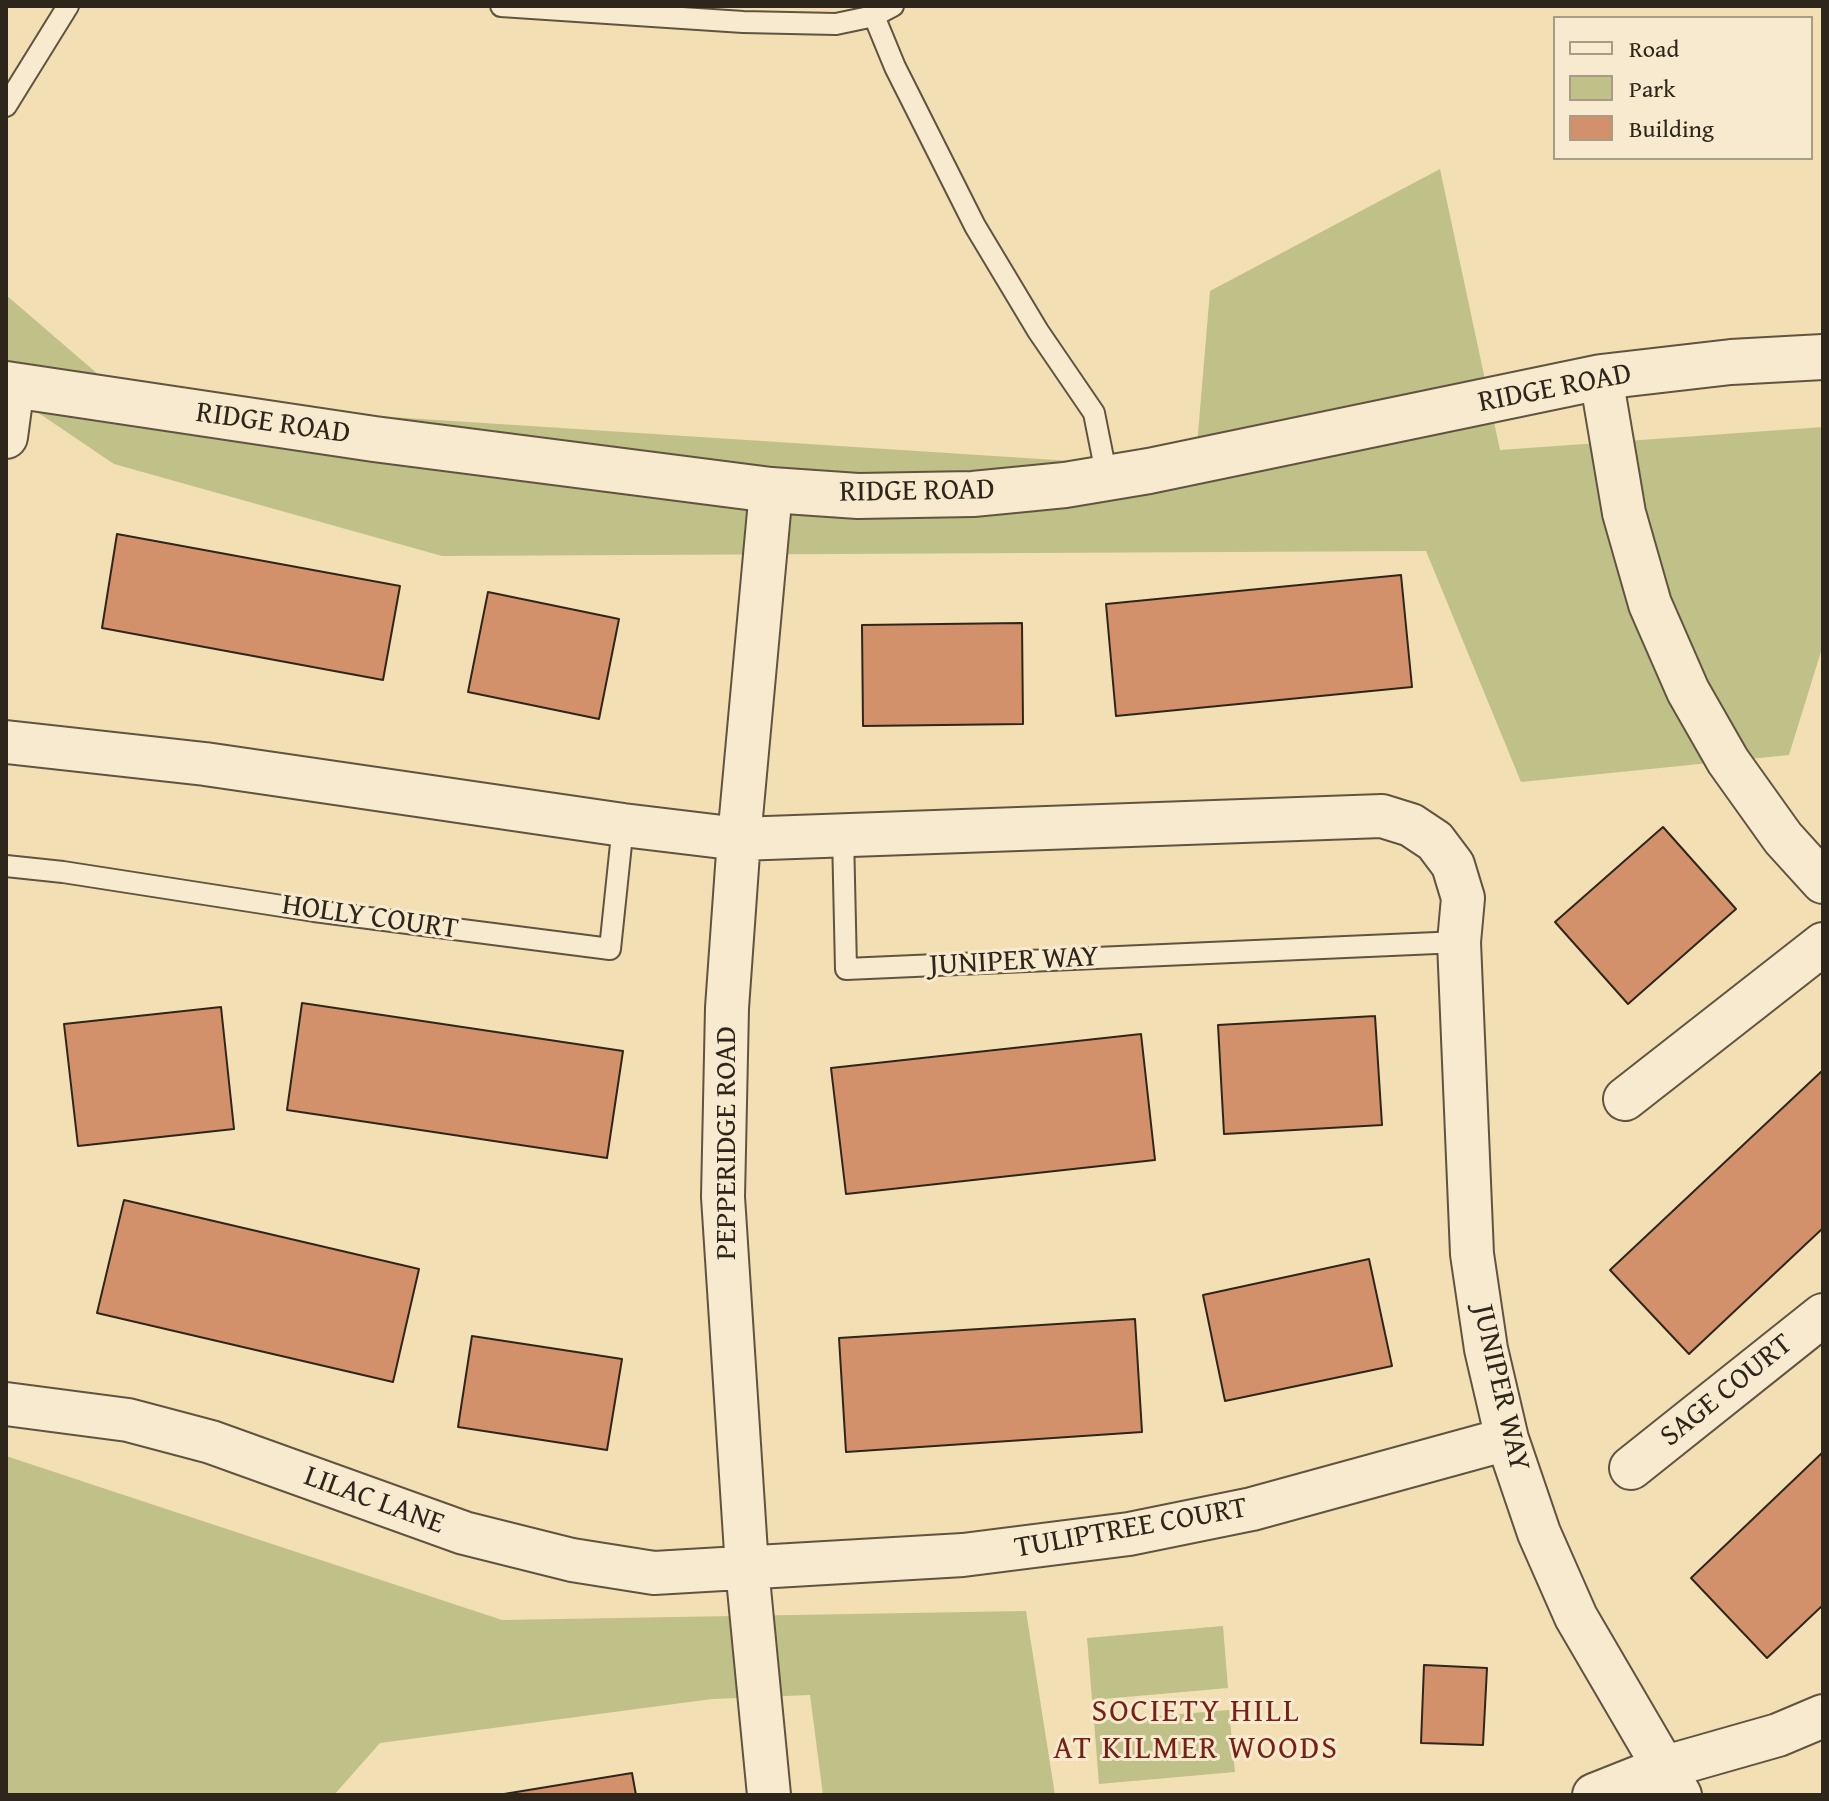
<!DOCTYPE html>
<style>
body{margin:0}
#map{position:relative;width:1829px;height:1801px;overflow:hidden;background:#f2dfb4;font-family:"Gentium Book Plus",serif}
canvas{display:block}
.frame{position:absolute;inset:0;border:8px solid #2f261b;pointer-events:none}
.legend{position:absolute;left:1553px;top:16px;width:260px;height:144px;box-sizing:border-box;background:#f7eace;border:2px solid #a79c86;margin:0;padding:10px 14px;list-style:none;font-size:24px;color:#2f261b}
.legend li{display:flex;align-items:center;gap:16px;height:40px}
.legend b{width:40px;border:2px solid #a79c86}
</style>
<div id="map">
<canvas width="1829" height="1801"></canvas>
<div class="frame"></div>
<ul class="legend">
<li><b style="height:10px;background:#f7eace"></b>Road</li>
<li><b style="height:22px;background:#c0c089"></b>Park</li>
<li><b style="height:22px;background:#d3916b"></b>Building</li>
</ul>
</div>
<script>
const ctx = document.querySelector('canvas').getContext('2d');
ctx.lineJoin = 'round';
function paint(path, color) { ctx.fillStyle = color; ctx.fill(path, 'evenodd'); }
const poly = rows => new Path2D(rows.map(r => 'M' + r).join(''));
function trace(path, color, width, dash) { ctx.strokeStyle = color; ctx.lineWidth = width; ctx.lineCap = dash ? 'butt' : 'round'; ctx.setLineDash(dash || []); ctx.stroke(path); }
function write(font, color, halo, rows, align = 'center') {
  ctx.font = font + ' "Gentium Book Plus",serif'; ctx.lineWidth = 6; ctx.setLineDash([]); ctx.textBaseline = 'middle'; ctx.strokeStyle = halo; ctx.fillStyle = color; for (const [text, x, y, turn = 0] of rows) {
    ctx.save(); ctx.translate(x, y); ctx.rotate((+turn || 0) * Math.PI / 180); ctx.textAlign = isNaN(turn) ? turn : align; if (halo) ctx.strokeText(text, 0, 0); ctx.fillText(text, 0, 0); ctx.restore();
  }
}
paint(poly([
 [1440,169,1500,450,1823,427,1823,645,1789,755,1521,782,1426,551,442,556,114,464,6,391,6,295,128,400,1195,469,1210,291],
 [6,1456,502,1620,1026,1611,1055,1795,823,1795,810,1695,712,1699,380,1743,334,1795,6,1795],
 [1223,1626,1228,1688,1092,1700,1087,1638],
 [1229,1710,1235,1772,1099,1784,1094,1721]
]), '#c0c089');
const building = poly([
 [117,534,400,586,383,680,102,628,117,534],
 [1401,575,1412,687,1116,716,1106,604,1401,575],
 [488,592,619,619,599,719,468,692,488,592],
 [1022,623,1023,724,863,726,862,625,1022,623],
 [1663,827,1736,909,1628,1004,1555,922,1663,827],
 [302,1003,623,1051,607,1158,287,1110,302,1003],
 [221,1007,234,1129,78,1146,64,1024,221,1007],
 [1375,1016,1382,1125,1224,1134,1218,1025,1375,1016],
 [1141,1034,1155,1160,846,1194,831,1068,1141,1034],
 [1823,1070,1823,1228,1689,1354,1610,1270,1823,1070],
 [124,1200,419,1269,393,1382,97,1313,124,1200],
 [1369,1259,1392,1366,1225,1401,1203,1295,1369,1259],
 [1135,1319,1142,1432,846,1452,839,1338,1135,1319],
 [472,1336,622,1359,607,1450,458,1427,472,1336],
 [1823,1452,1823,1605,1767,1658,1691,1578,1823,1452],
 [1424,1665,1487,1668,1483,1745,1421,1743,1424,1665],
 [632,1773,636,1795,498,1795,632,1773]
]);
paint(building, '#d3916b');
trace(building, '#2f261b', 2);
const service = poly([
 [501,6,743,22,836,24,874,16,893,6],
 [874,16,895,67,975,226,1038,331,1094,413,1107,478],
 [6,106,68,6],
 [843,835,846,969,1459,942],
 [6,866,63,872,314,911,610,949,623,825]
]);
const minor = poly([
 [1601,377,1624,513,1650,604,1688,691,1728,761,1783,838,1823,882],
 [6,437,13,385],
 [6,742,205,764,623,825,739,839,1382,816,1411,825,1435,841,1453,865,1463,898,1459,942,1472,1254,1486,1349,1507,1439,1539,1533,1576,1617,1680,1795],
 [1625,1099,1823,944],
 [6,1404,128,1420,211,1442,464,1533,572,1560,654,1573,963,1555,1129,1534,1252,1509,1507,1439],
 [1631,1468,1823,1315],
 [769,1795,747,1568,723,1197,727,1008,739,839,771,490],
 [1594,1795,1662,1768,1778,1735,1823,1716]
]);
const tertiary = poly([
 [6,384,374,439,771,490,858,496,973,494,1065,485,1149,471,1601,377,1731,362,1823,357]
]);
trace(service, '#605441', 24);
trace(minor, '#605441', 46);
trace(tertiary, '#605441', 48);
trace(service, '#f7eace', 20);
trace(minor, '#f7eace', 42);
trace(tertiary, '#f7eace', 44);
write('30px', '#2f261b', '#f7eace', [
 ["RIDGE ROAD",1555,389,-11],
 ["RIDGE ROAD",273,424,8],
 ["RIDGE ROAD",917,492,-1],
 ["HOLLY COURT",370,918,8],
 ["JUNIPER WAY",1014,962,-3],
 ["PEPPERIDGE ROAD",727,1143,-90],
 ["JUNIPER WAY",1500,1388,77],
 ["SAGE COURT",1727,1391,-39],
 ["LILAC LANE",374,1501,20],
 ["TULIPTREE COURT",1131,1529,-10]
]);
ctx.letterSpacing = '2px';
write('32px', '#7a1f14', '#f7eace', [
 ["SOCIETY HILL",1196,1713],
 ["AT KILMER WOODS",1196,1750]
]);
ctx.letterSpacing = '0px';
</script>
